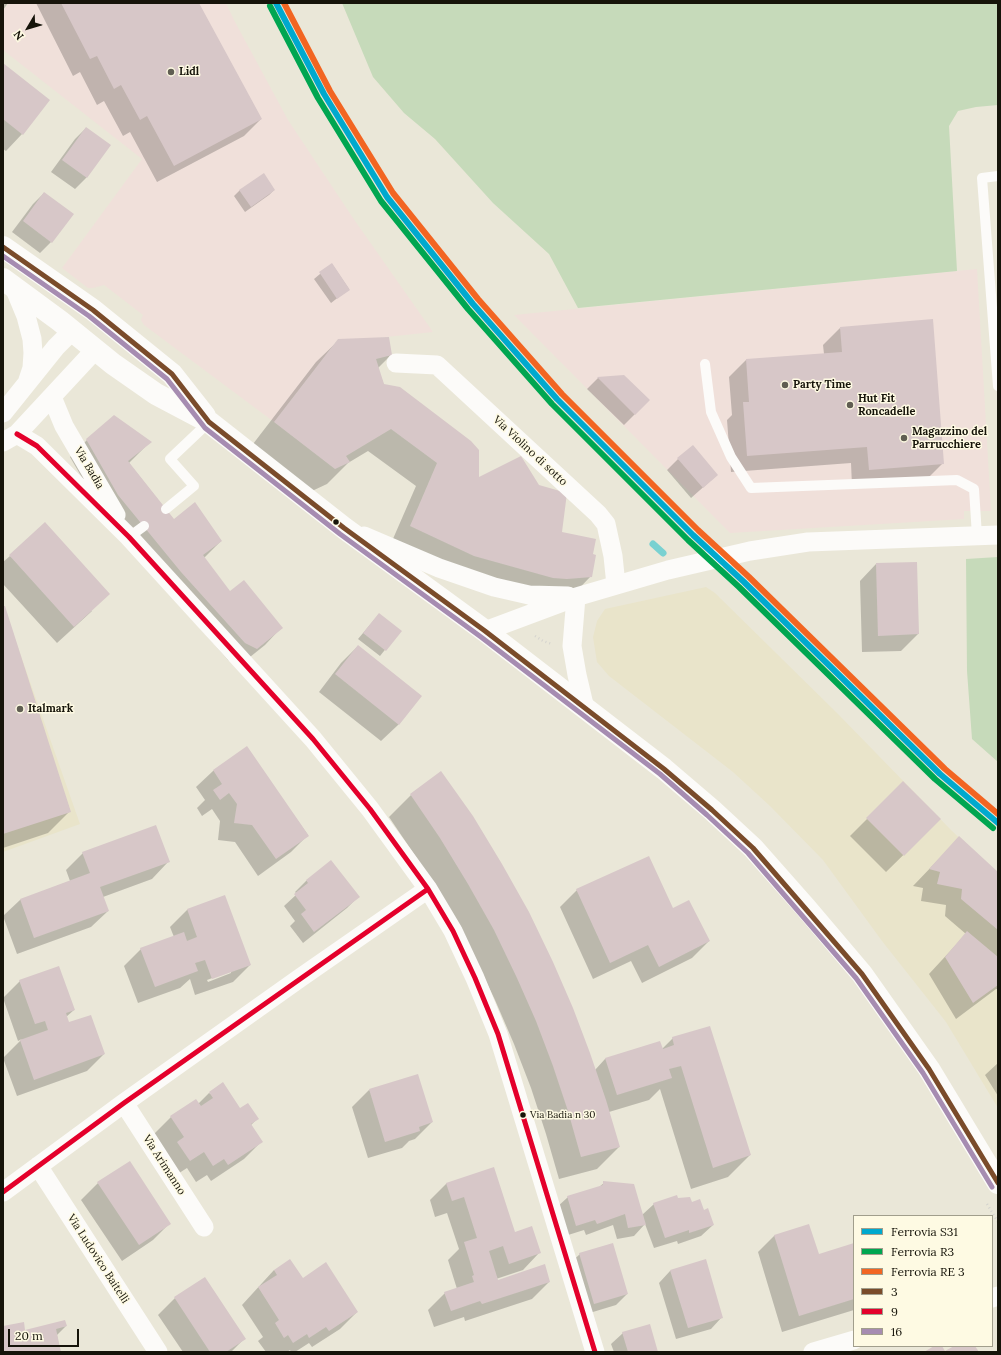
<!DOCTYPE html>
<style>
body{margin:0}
#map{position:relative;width:1001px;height:1355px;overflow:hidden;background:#eae7d8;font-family:Lora,serif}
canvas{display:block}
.frame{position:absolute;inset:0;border:4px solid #16140a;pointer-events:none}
.legend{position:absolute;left:853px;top:1215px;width:140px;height:132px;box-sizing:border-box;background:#fefae3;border:1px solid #a19e8c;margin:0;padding:5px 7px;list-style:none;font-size:12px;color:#16140a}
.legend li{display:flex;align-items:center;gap:8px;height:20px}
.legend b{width:20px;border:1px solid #a19e8c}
.north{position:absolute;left:8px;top:8px;width:40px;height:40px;-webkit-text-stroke:3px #fefae3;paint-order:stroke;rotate:232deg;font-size:11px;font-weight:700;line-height:16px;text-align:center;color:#16140a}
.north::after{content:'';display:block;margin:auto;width:14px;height:18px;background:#16140a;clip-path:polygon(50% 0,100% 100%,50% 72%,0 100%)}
.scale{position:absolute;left:8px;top:1329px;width:71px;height:18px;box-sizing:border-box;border:2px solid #16140a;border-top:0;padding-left:5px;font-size:12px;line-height:14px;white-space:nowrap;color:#16140a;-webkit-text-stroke:3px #fefae3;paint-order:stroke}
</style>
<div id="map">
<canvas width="1001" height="1355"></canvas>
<div class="frame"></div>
<ul class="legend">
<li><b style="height:5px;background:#00a9ce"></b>Ferrovia S31</li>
<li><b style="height:5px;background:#00a651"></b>Ferrovia R3</li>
<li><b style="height:5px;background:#f26522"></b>Ferrovia RE 3</li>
<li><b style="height:5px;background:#7a4b2a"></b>3</li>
<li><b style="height:5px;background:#e4002b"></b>9</li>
<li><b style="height:5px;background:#a68cb1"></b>16</li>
</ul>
<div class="north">N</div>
<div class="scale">20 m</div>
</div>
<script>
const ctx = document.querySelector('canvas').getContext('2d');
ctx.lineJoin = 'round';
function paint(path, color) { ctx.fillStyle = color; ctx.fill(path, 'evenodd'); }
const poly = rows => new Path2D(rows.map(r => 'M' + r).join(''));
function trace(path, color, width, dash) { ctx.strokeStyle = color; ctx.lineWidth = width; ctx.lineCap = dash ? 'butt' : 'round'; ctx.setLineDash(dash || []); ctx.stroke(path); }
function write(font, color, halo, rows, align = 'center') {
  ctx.font = font + ' Lora,serif'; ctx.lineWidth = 3; ctx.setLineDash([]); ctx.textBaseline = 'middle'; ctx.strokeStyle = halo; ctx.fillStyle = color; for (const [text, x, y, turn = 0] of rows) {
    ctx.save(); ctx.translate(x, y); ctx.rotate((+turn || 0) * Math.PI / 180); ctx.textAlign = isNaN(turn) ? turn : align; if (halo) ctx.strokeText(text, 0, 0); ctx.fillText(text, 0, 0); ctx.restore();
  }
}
paint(poly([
 [9,3,226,3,234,20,288,120,353,218,433,332,367,339,338,339,274,422,144,325,141,320,143,315,104,285,93,288,88,288,62,268,142,159,3,50,3,11],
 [977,269,991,511,964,511,964,519,730,533,514,315]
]), '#f0e0da');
paint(poly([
 [706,587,715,593,838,714,951,830,998,875,998,1108,946,1022,882,941,823,860,770,806,733,772,609,676,597,662,593,637,597,621,605,609],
 [3,605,80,824,3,852]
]), '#e9e4ca');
paint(poly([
 [342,3,998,3,998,105,976,107,958,111,949,126,957,271,578,308,549,254,493,203,435,139,404,113,373,77],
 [998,557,998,762,972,739,967,671,966,559]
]), '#c6daba');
paint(poly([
 [3,3,8,3,3,10],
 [36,3,198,3,261,119,244,136,157,182,130,132,123,136,104,101,97,105,80,72,73,76],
 [3,65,22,134,6,151,3,149],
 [86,128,110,145,86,178,75,189,51,172,75,139],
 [240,190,274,190,269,195,245,212,234,196],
 [44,193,51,242,40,253,12,232,33,204],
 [332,264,349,289,331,303,314,279],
 [840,328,943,463,926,480,852,486,851,463,731,472,727,420,732,415,729,377,746,360,824,354,823,345],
 [339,340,391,355,378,368,384,385,478,478,538,486,561,533,592,555,591,576,569,599,389,548,416,486,368,451,348,463,327,484,312,491,253,444,316,362],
 [623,376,649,400,624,425,587,389,598,378],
 [87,440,150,442,129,463,174,520,221,541,204,558,230,592,281,628,265,645,240,665,228,660,164,588,102,512,70,457],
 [678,459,717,475,691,498,667,470],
 [10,556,92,611,57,643,3,584,3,562],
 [876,564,918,634,901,651,862,652,860,581],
 [3,607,70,811,48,833,3,848],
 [379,614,400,631,380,656,358,639],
 [358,646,421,696,398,725,381,741,319,692,341,663],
 [246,748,308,835,291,852,258,876,235,842,218,840,220,821,212,809,202,816,197,808,205,800,196,787,213,771],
 [441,772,595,1070,605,1059,659,1042,662,1049,673,1038,750,1155,728,1177,691,1189,660,1089,649,1100,609,1112,619,1147,597,1169,559,1179,546,1134,531,1088,514,1044,495,1000,472,952,418,860,389,817,411,795],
 [903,783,940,819,886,872,850,836],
 [959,838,998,874,998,989,996,989,956,1019,929,974,966,934,945,916,946,905,921,901,923,888,913,886],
 [83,853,168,862,152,879,103,897,108,911,91,927,17,954,3,916,20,900,70,881,66,870],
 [331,862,358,897,347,908,303,943,290,926,295,921,284,906,297,894,295,892,306,881],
 [577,890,672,910,709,941,692,958,642,983,631,961,593,979,560,907],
 [224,897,250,965,233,982,195,995,190,979,180,988,138,1003,124,966,141,949,174,937,170,927,187,910],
 [231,971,231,973,208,982,207,980],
 [20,981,74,1010,66,1017,69,1024,104,1054,87,1071,17,1096,3,1058,22,1039,18,1041,3,998],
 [998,1063,998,1096,985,1075],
 [369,1090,432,1122,415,1139,409,1141,402,1148,368,1158,352,1107],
 [209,1093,257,1119,250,1126,261,1142,244,1159,211,1181,207,1175,196,1182,187,1168,173,1177,154,1134,171,1117,198,1104],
 [98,1183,170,1223,153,1240,122,1261,81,1200],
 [447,1183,515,1233,539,1253,523,1270,496,1279,497,1281,549,1282,532,1299,465,1321,464,1317,434,1327,428,1310,445,1293,457,1289,448,1260,459,1249,447,1213,435,1217,430,1200],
 [604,1183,642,1215,654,1204,677,1199,691,1203,713,1225,701,1236,678,1244,677,1241,654,1248,645,1224,634,1236,617,1239,613,1225,586,1235,584,1230,565,1236,556,1208,568,1197,599,1187],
 [775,1235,818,1255,854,1244,854,1310,782,1332,758,1252],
 [580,1254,627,1294,616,1305,583,1315,568,1265],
 [705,1261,722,1317,711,1329,676,1339,659,1283,670,1271],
 [274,1270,302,1279,357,1312,340,1329,312,1347,309,1343,295,1352,291,1352,290,1350,287,1352,266,1352,258,1341,263,1337,242,1305],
 [175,1298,244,1339,231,1352,183,1352,158,1315],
 [66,1326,57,1335,60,1352,3,1352,3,1327,25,1332],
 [623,1333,657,1352,614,1352,611,1344]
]), '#0003');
trace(poly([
 [653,544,663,553]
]), '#79d1d1', 7);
paint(poly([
 [61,3,199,3,262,119,174,166,147,116,140,120,121,85,114,89,97,56,90,59],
 [3,63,50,100,23,135,3,119],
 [86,127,111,145,87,178,62,160],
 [264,173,275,190,251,207,239,190],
 [44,192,74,214,52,243,23,221],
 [332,263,350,290,337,299,319,272],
 [933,319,944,464,869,470,867,447,747,456,743,402,749,402,746,359,842,352,840,327],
 [389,337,392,355,376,359,384,384,400,387,471,441,479,450,479,477,521,456,539,485,567,493,562,532,596,539,593,554,596,555,592,577,567,579,553,578,474,556,410,526,437,463,391,429,346,456,350,462,335,469,274,422,338,339],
 [624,375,650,400,635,415,597,377],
 [114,415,152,442,128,461,174,519,195,502,222,541,203,555,230,591,244,580,283,628,257,649,245,643,181,572,118,495,86,439],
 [693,445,718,475,703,488,677,458],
 [45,522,110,594,74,627,9,555],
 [917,562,919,634,878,636,876,563],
 [3,606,5,606,71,812,3,834],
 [379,613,402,631,386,651,363,633],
 [358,645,422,696,399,725,335,674],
 [247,746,309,836,276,859,252,825,234,823,237,804,229,793,220,800,213,790,222,784,213,770],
 [441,771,473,816,502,864,529,912,553,962,573,1008,590,1053,606,1100,620,1147,581,1157,568,1111,553,1066,536,1021,517,978,494,930,468,884,440,838,410,794],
 [903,781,941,819,904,856,866,818],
 [156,825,170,862,100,887,109,911,34,938,20,899,90,873,82,852],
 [959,836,998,872,998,930,961,899,962,889,937,884,940,872,929,869],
 [649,856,673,908,689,900,710,941,659,967,648,945,610,963,576,889],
 [331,860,360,897,314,932,301,914,306,910,294,894,308,883,306,880],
 [225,895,251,965,212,979,205,960,195,963,198,971,155,987,140,948,184,932,187,941,197,937,187,909],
 [967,931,998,957,998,985,973,1003,945,957],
 [59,966,75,1010,66,1013,69,1022,91,1015,105,1054,34,1080,20,1040,48,1030,45,1021,35,1024,19,980],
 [710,1026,751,1155,713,1168,681,1066,669,1069,672,1078,617,1095,605,1058,660,1041,663,1049,674,1045,672,1037],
 [418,1074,433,1122,419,1127,420,1131,385,1142,369,1089],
 [223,1082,240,1108,248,1103,259,1119,251,1124,263,1142,228,1165,224,1159,213,1166,204,1152,190,1161,177,1142,184,1137,170,1116,196,1099,201,1106,213,1098,209,1092],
 [130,1161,171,1224,139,1245,97,1182],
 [494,1167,515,1232,532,1226,541,1253,509,1264,503,1246,489,1251,498,1280,545,1264,550,1282,482,1304,480,1301,451,1311,444,1292,474,1282,472,1276,474,1275,464,1242,477,1238,464,1197,452,1201,446,1183],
 [603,1181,634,1184,646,1225,628,1228,625,1214,597,1224,595,1220,576,1226,567,1196,603,1185],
 [677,1195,678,1198,690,1197,692,1202,700,1199,704,1210,708,1208,714,1225,689,1233,689,1230,665,1238,653,1203],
 [809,1224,819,1254,854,1243,854,1299,799,1316,774,1235],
 [613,1243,628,1294,594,1304,579,1253],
 [290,1259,303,1278,326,1262,358,1312,329,1331,326,1327,309,1338,307,1334,293,1343,288,1335,284,1338,275,1323,279,1320,258,1287,277,1275,274,1270],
 [706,1259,723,1318,688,1328,670,1270],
 [205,1277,246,1339,226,1352,210,1352,174,1297],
 [65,1320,67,1326,56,1329,61,1352,3,1352,3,1326,24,1322,25,1330],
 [650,1324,658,1352,628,1352,622,1332],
 [934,1346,942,1346,945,1351,954,1346,975,1346,979,1352,924,1352]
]), '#d7c7c8');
trace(poly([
 [535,636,543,641,552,644],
 [987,1204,998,1222]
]), '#d4d3ce', 2.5, [1, 3]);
trace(poly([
 [998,176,982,178,998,386],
 [705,364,711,412,731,457,751,488,957,480,974,489,977,536],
 [166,509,194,486,170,459,209,422],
 [129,537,144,526]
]), '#fcfbf9', 10);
trace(poly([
 [14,287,26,316,32,339,33,353,32,368,28,380],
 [396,363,437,365,598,514,606,524,613,556,616,585],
 [52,397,64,426,116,515],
 [3,413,56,347,72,331],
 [17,434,37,446,129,537,313,739,370,809,428,889,453,931,475,978,498,1034,595,1352],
 [3,442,17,434,95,350],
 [364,536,439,568,494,587,529,595,568,596],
 [576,597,572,646,577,675,585,709],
 [485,631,576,597,668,570,750,551,808,542,998,535],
 [124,1103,204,1227],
 [38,1166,158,1352],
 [3,1192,124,1103,300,978,428,889],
 [992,1298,998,1296],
 [813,1352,854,1340]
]), '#fcfbf9', 19);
trace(poly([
 [3,247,93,310,172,374,205,416],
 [3,279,60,321,113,364,156,394,209,422,344,528,485,631,664,769,712,810,753,848,806,908,862,974,929,1069,998,1183]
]), '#fcfbf9', 22);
trace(poly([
 [3,247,93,310,172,374,209,422,344,528,485,631,664,769,712,810,753,848,862,974,929,1069,998,1183]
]), '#7a4b2a', 5);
trace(poly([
 [17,434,37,446,129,537,313,739,370,809,428,889,453,931,475,978,498,1034,595,1352],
 [3,1192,124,1103,428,889]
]), '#e4002b', 5);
trace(poly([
 [3,256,89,316,167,379,205,428,340,534,481,637,660,774,707,815,748,853,856,978,923,1073,992,1187]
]), '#a68cb1', 5);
trace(poly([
 [276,3,324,94,387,197,473,304,557,399,693,535,744,582,940,774,998,823]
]), '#00a9ce', 6);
trace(poly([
 [270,6,318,98,381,201,468,309,552,404,688,540,739,587,935,779,993,828]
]), '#00a651', 6);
trace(poly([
 [284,3,330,91,393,193,478,299,562,394,698,530,749,577,945,769,998,814]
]), '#f26522', 6);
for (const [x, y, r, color] of [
 [171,72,4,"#605e52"],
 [785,385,4,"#605e52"],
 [850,405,4,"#605e52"],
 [904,438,4,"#605e52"],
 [336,522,3.5,"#16140a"],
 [20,709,4,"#605e52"],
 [523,1115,3.5,"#16140a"]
]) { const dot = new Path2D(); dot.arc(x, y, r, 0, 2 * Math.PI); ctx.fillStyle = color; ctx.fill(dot); trace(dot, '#fefae3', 1.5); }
write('10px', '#16140a', '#fefae3', [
 ["Via Badia n 30",530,1115]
], 'left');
write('bold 11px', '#16140a', '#fefae3', [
 ["Lidl",179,72],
 ["Party Time",793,385],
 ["Hut Fit",858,399],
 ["Roncadelle",858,412],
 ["Magazzino del",912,432],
 ["Parrucchiere",912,445],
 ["Italmark",28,709]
], 'left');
write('11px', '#16140a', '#fefae3', [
 ["Via Violino di sotto",530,451,43],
 ["Via Badia",89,468,59],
 ["Via Arimanno",164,1165,57],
 ["Via Ludovico Baitelli",98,1259,57]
]);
</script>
